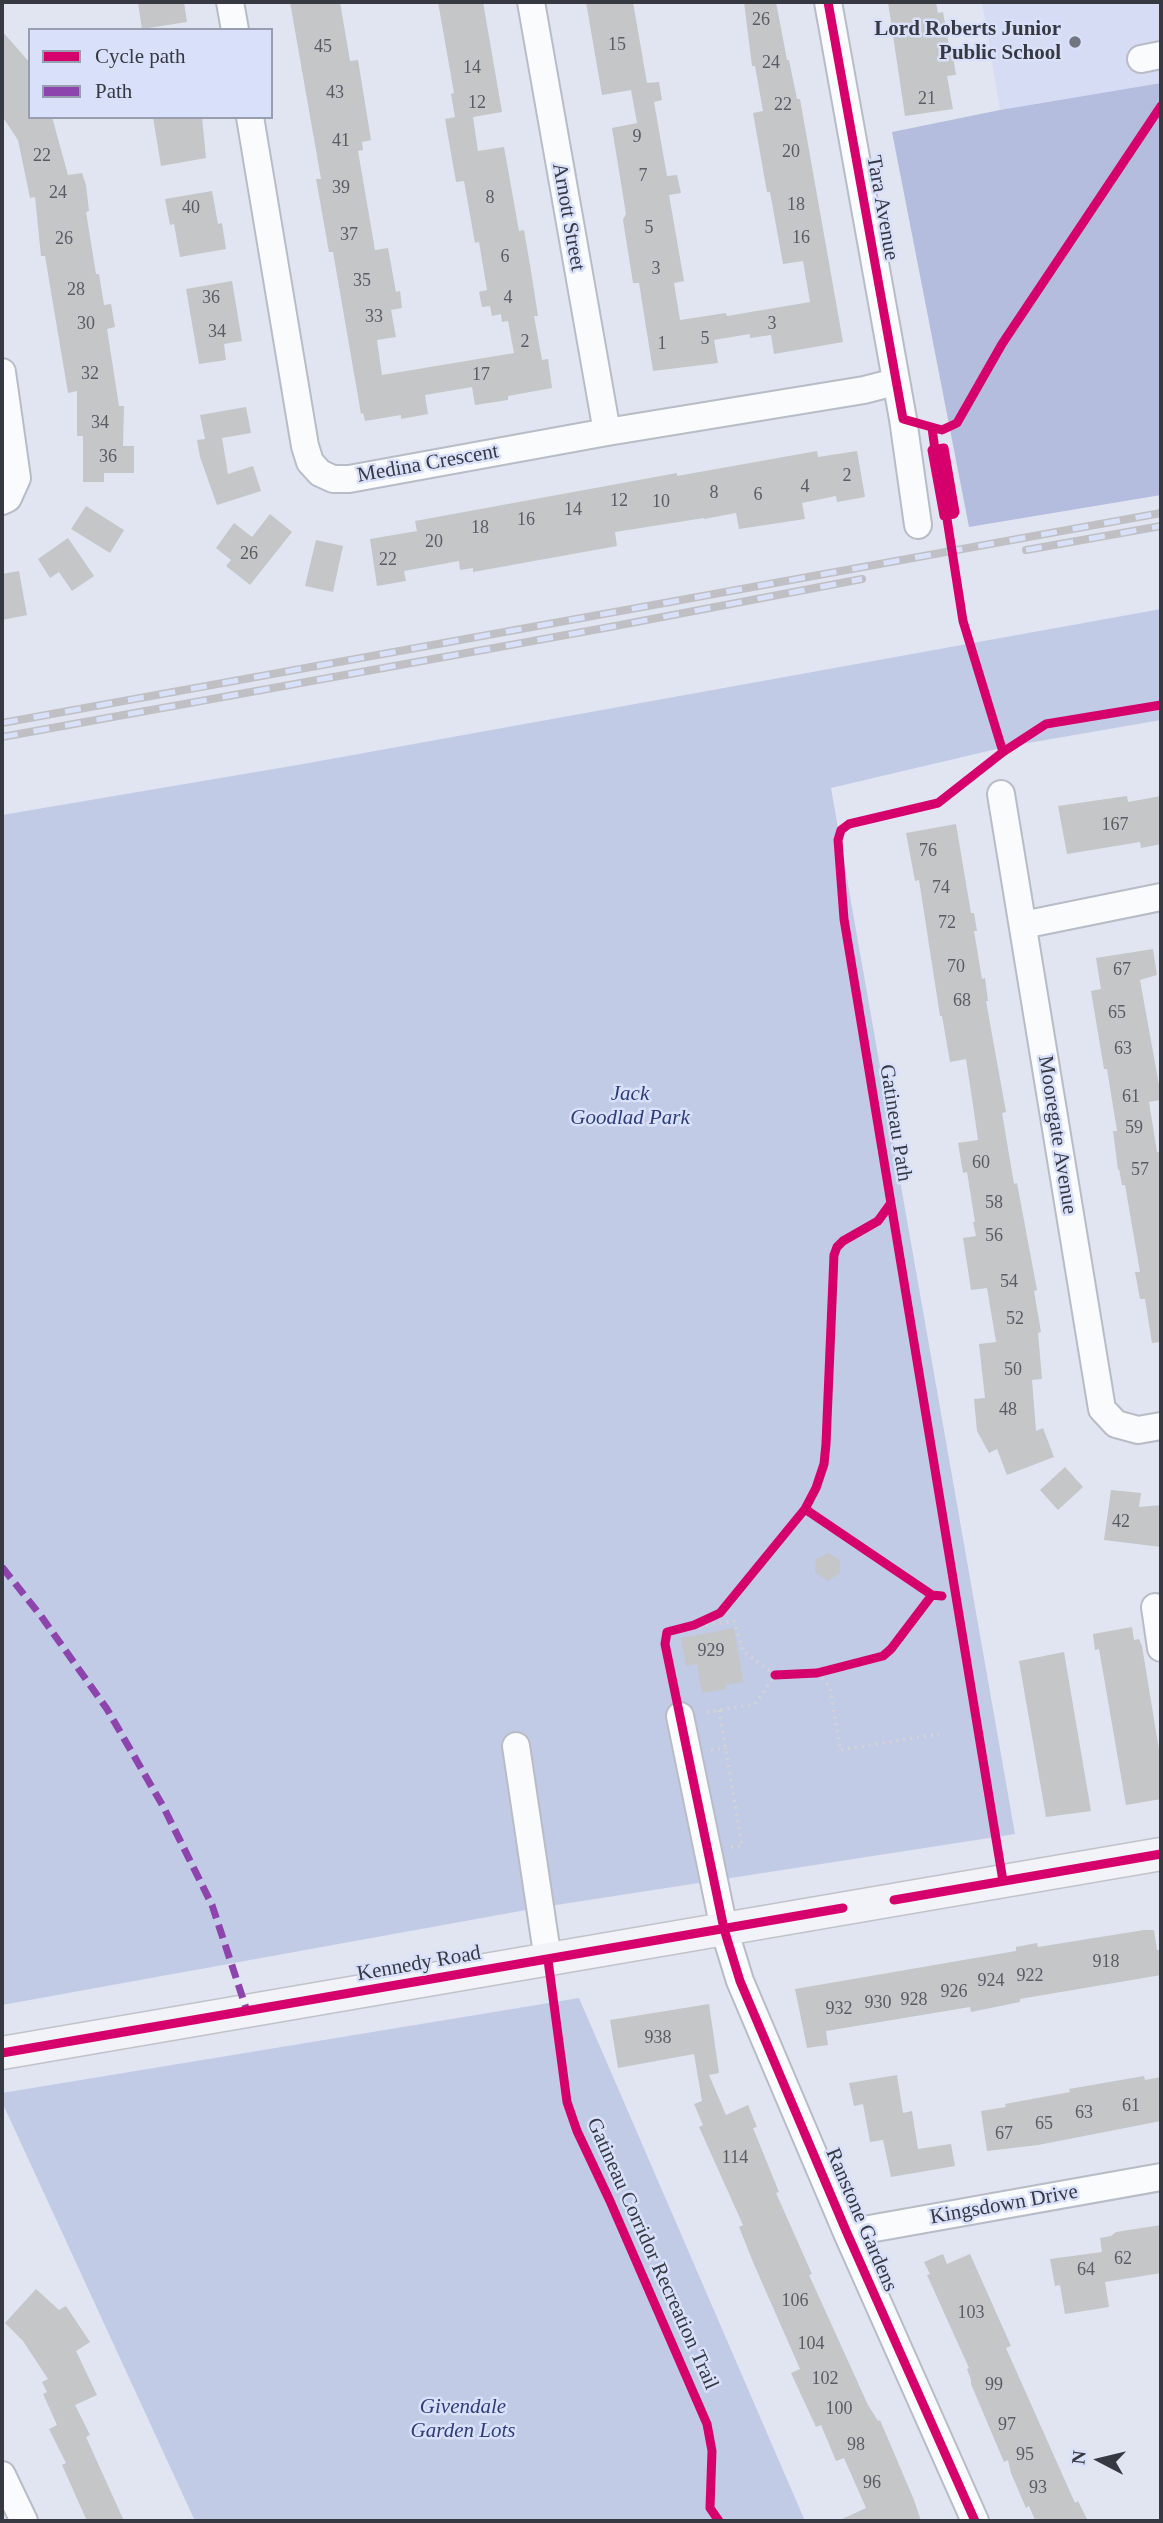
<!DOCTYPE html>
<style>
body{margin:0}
#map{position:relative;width:1163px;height:2523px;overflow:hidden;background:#e1e5f2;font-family:Georgia,serif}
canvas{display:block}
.frame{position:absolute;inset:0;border:4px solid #363842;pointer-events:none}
.legend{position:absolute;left:28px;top:28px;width:245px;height:91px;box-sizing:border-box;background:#d9e1fa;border:2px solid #989db0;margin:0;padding:9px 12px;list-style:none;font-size:21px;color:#363842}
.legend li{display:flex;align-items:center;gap:14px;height:35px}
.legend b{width:35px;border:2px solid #989db0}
.north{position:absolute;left:1065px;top:2425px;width:70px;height:70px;-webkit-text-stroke:5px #d9e1fa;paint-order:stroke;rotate:277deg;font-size:19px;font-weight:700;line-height:28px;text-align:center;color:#363842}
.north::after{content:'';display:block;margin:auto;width:24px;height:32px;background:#363842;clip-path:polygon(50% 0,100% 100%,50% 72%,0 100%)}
</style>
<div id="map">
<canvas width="1163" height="2523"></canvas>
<div class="frame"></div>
<ul class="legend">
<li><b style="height:9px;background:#d6006c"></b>Cycle path</li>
<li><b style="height:9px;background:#8e44ad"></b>Path</li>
</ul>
<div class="north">N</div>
</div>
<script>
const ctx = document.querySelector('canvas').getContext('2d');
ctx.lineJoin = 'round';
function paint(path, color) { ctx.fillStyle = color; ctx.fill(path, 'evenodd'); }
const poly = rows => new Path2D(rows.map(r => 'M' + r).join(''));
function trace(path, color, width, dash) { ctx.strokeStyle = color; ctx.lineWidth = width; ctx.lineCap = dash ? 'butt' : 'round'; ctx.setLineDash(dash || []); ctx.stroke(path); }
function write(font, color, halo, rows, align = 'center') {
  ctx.font = font + ' Georgia,serif'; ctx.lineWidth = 5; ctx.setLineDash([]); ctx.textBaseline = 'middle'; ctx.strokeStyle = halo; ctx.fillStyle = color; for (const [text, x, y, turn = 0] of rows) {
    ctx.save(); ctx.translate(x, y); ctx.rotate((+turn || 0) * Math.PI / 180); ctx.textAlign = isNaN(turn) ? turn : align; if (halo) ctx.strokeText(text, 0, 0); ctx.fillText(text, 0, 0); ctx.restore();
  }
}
paint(poly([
 [982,2,1161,2,1161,83,1000,110]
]), '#d5dcf4');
paint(poly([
 [1161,609,1161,720,1005,747,831,788,1015,1834,537,1908,2,2005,2,815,303,764],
 [579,1998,805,2521,195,2521,2,2102,2,2093]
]), '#c2cbe6');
paint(poly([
 [1161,83,1161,495,969,527,892,132,1000,110]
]), '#b4bddd');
paint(poly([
 [148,2,184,2,187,22,142,29,138,3],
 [290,2,340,2,350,61,358,60,371,140,362,142,363,150,358,151,375,250,388,248,396,292,400,291,402,308,391,310,396,337,377,340,382,375,514,353,508,321,502,322,501,314,492,316,490,306,482,307,479,292,487,290,479,242,475,243,464,181,456,182,445,119,455,117,451,94,454,93,438,2,483,2,502,112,473,117,478,151,504,147,519,231,524,230,531,271,538,316,534,316,542,360,548,359,552,388,508,396,508,400,475,405,472,387,425,395,428,414,401,419,401,415,365,421,363,413,361,414,333,252,329,252,316,179,321,179],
 [586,2,633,2,647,83,659,82,662,100,654,102,667,176,677,175,681,193,669,195,684,281,674,283,680,320,726,313,727,316,810,302,803,261,783,264,770,192,767,192,753,113,763,111,755,66,752,66,744,2,776,2,787,60,789,60,797,99,800,99,843,342,774,354,771,335,750,338,750,334,714,340,718,363,653,371,639,283,633,283,623,220,626,214,612,128,637,123,631,90,602,95],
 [888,2,936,2,938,13,943,12,951,57,953,57,956,75,947,76,953,109,905,116],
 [2,31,30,63,30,117,52,117,68,175,82,173,86,185,89,211,86,212,96,274,99,274,104,305,111,304,115,327,107,329,119,406,124,406,123,446,134,446,134,473,104,473,104,482,83,482,83,436,77,436,77,391,68,393,45,256,41,256,35,197,30,198,18,140,2,116],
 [153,117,202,117,206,158,161,166],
 [212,191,218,224,222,223,226,249,180,257,174,224,170,225,165,199],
 [232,281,242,341,224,344,226,360,199,364,186,289],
 [246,407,251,433,222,438,228,474,253,466,261,491,217,505,200,457,197,440,205,439,200,415],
 [817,451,818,457,857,451,865,497,837,502,836,496,802,503,805,519,739,529,736,513,704,519,704,518,615,532,617,546,473,572,473,568,460,570,459,561,404,571,406,581,377,586,370,539,417,531,415,521,677,473,677,476],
 [86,506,124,530,110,553,71,529],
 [270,514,292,532,250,585,226,566,231,560,216,548,234,523,252,537],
 [68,538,94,576,72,591,59,572,50,578,38,559],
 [316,540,343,546,333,592,305,586],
 [19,571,27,615,2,620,2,574],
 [1127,796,1128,802,1161,796,1161,844,1141,848,1140,842,1067,854,1058,806],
 [956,824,971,913,974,913,977,931,974,931,982,979,985,978,988,1001,986,1001,1006,1112,1002,1113,1014,1184,1017,1183,1037,1290,1034,1291,1041,1332,1038,1333,1042,1379,1032,1380,1036,1431,1043,1428,1054,1457,1007,1475,997,1449,989,1453,977,1431,974,1399,985,1398,979,1344,996,1342,987,1288,971,1290,963,1238,976,1236,973,1222,975,1222,967,1172,963,1173,958,1143,978,1140,973,1105,966,1059,950,1062,942,1016,940,1016,919,880,915,881,906,833],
 [1153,949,1157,975,1140,980,1161,1096,1161,1100,1149,1102,1157,1152,1161,1152,1161,1342,1152,1343,1145,1299,1140,1299,1135,1272,1140,1272,1125,1185,1122,1185,1119,1169,1118,1170,1113,1131,1117,1131,1107,1069,1104,1069,1091,991,1101,989,1096,958],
 [1065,1467,1083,1487,1058,1510,1040,1490],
 [1111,1490,1141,1493,1139,1507,1161,1505,1161,1547,1104,1540],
 [828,1553,840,1560,840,1572,828,1581,815,1572,816,1559],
 [1132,1627,1134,1640,1139,1639,1142,1646,1161,1762,1161,1799,1126,1805,1099,1649,1095,1650,1093,1634],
 [734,1628,743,1682,725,1685,726,1689,702,1693,697,1664,686,1666,681,1638],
 [1064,1652,1091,1811,1046,1817,1019,1661],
 [1144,1930,1154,1930,1157,1950,1161,1950,1161,1975,1020,1999,1020,2002,971,2012,970,2007,826,2031,828,2045,807,2048,795,1989,1016,1951,1016,1947,1037,1943,1038,1947],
 [709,2004,719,2073,709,2075,726,2115,748,2105,757,2127,753,2128,779,2192,776,2193,812,2274,809,2275,868,2405,878,2421,880,2420,914,2500,921,2521,838,2521,866,2508,844,2458,836,2461,821,2425,816,2427,791,2373,800,2369,753,2262,739,2227,743,2225,699,2127,703,2125,694,2104,702,2101,694,2054,618,2068,610,2020],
 [897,2075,903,2113,912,2111,918,2149,951,2144,955,2166,891,2177,883,2140,870,2142,863,2104,854,2106,849,2083],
 [1144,2076,1145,2080,1161,2077,1161,2121,1038,2145,987,2151,981,2111,1006,2107,1005,2104,1070,2092,1069,2089],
 [1161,2225,1161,2273,1105,2282,1109,2307,1065,2314,1060,2285,1055,2286,1050,2259,1102,2252,1100,2238,1111,2236,1116,2232],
 [943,2254,947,2264,970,2254,1011,2346,1006,2348,1075,2503,1078,2501,1088,2521,1033,2521,1035,2520,1029,2506,1026,2508,1011,2473,1008,2460,1004,2462,971,2384,971,2380,967,2369,969,2368,927,2275,930,2274,924,2262],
 [36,2289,59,2310,66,2306,90,2342,76,2351,97,2395,75,2405,90,2435,86,2437,124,2521,87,2521,62,2465,66,2463,49,2429,57,2425,43,2394,47,2392,42,2382,48,2379,23,2341,5,2323]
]), '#c4c6c7');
const minor = poly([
 [230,2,235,30],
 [531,2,607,432],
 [828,2,903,419,918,525],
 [1141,59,1161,55],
 [250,117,305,446,310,462,320,473,333,479,349,479,607,432,864,390,895,382],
 [2,372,17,478,8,498,2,501],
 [1001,794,1102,1409,1116,1424,1138,1430,1161,1426],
 [1023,925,1161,897],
 [1155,1607,1161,1648],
 [680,1716,724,1929,740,1981,847,2233,975,2521],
 [516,1746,548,1960],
 [847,2233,1161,2177],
 [2,2475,24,2521]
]);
const major = poly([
 [2,2053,1161,1854]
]);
trace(minor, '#b8bcc6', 30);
trace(major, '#c1c2c9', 35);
trace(poly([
 [685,1628,734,1621,743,1651,775,1675,755,1704,702,1713],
 [817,1673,830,1687,840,1750,939,1734],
 [719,1710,742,1846,731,1847],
 [711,1750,726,1748]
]), '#d3d3d7', 3.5, [2, 5]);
trace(minor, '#fafbfd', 26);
trace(major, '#f1f3f8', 32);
const rail = poly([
 [1026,550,1161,526],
 [2,723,1161,513],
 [2,737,610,627,862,579]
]);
trace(rail, '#c0c0c4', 8);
trace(rail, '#d9e1fa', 5, [16]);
trace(poly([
 [2,1567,41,1616,107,1709,164,1808,212,1905,247,2011]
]), '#8e44ad', 7, [14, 7]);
trace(poly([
 [828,2,903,419,942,430,957,423,1002,344,1161,106],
 [932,428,942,501,945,514,955,512,944,448,932,450,944,516,954,514,942,449,935,451,947,519,963,621,1003,752],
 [891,1203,878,1221,843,1241,837,1247,834,1255,826,1444,824,1464,816,1488,805,1509,720,1613,694,1625,667,1632,665,1644,724,1929,740,1981,847,2233,975,2521],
 [805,1509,932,1595,942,1596],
 [775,1675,817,1673,883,1656,891,1649,932,1595],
 [1003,1881,844,919,838,840,841,830,849,824,938,803,1003,752,1046,724,1161,705],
 [894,1900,1161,1854],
 [548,1960,567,2102,577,2131,610,2201,707,2424,712,2451,710,2508,719,2521],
 [2,2053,843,1908]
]), '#d6006c', 9);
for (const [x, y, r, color] of [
 [1075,42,7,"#727580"]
]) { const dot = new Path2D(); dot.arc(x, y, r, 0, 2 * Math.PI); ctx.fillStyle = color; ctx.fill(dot); trace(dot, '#d9e1fa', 2.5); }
write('18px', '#5a5c63', null, [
 ["26",761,20],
 ["15",617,45],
 ["45",323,47],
 ["24",771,63],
 ["14",472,68],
 ["43",335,93],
 ["21",927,99],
 ["12",477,103],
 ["22",783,105],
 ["9",637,137],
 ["41",341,141],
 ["20",791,152],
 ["22",42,156],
 ["7",643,176],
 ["39",341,188],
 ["24",58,193],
 ["8",490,198],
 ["18",796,205],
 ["40",191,208],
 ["5",649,228],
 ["37",349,235],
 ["16",801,238],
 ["26",64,239],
 ["6",505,257],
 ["3",656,269],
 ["35",362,281],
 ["28",76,290],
 ["36",211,298],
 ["4",508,298],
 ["33",374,317],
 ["30",86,324],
 ["3",772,324],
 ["34",217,332],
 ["5",705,339],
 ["2",525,342],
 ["1",662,344],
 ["32",90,374],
 ["17",481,375],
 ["34",100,423],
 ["36",108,457],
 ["2",847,476],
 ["4",805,487],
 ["8",714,493],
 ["6",758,495],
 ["12",619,501],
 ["10",661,502],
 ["14",573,510],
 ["16",526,520],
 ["18",480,528],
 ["20",434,542],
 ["26",249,554],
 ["22",388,560],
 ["167",1115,825],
 ["76",928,851],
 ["74",941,888],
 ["72",947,923],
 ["70",956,967],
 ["67",1122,970],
 ["68",962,1001],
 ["65",1117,1013],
 ["63",1123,1049],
 ["61",1131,1097],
 ["59",1134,1128],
 ["60",981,1163],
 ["57",1140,1170],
 ["58",994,1203],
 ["56",994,1236],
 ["54",1009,1282],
 ["52",1015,1319],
 ["50",1013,1370],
 ["48",1008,1410],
 ["42",1121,1522],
 ["929",711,1651],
 ["918",1106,1962],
 ["922",1030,1976],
 ["924",991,1981],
 ["926",954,1992],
 ["928",914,2000],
 ["930",878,2003],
 ["932",839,2009],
 ["938",658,2038],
 ["61",1131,2106],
 ["63",1084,2113],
 ["65",1044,2124],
 ["67",1004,2134],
 ["114",735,2158],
 ["62",1123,2259],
 ["64",1086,2270],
 ["106",795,2301],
 ["103",971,2313],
 ["104",811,2344],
 ["102",825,2379],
 ["99",994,2385],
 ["100",839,2409],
 ["97",1007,2425],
 ["98",856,2445],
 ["95",1025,2455],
 ["96",872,2483],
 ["93",1038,2488]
]);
write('bold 21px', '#363842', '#d9e1fa', [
 ["Lord Roberts Junior",1061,30],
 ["Public School",1061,54]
], 'right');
write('21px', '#363842', '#d9e1fa', [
 ["Tara Avenue",882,208,80],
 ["Arnott Street",568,217,80],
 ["Medina Crescent",428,464,-10],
 ["Gatineau Path",895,1123,81],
 ["Mooregate Avenue",1057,1135,81],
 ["Kennedy Road",419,1964,-10],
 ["Kingsdown Drive",1004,2205,-10],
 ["Ranstone Gardens",861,2220,67],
 ["Gatineau Corridor Recreation Trail",652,2254,66]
]);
write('italic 21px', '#303c77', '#d9e1fa', [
 ["Jack",630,1094],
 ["Goodlad Park",630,1118],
 ["Givendale",463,2407],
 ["Garden Lots",463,2431]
]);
</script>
